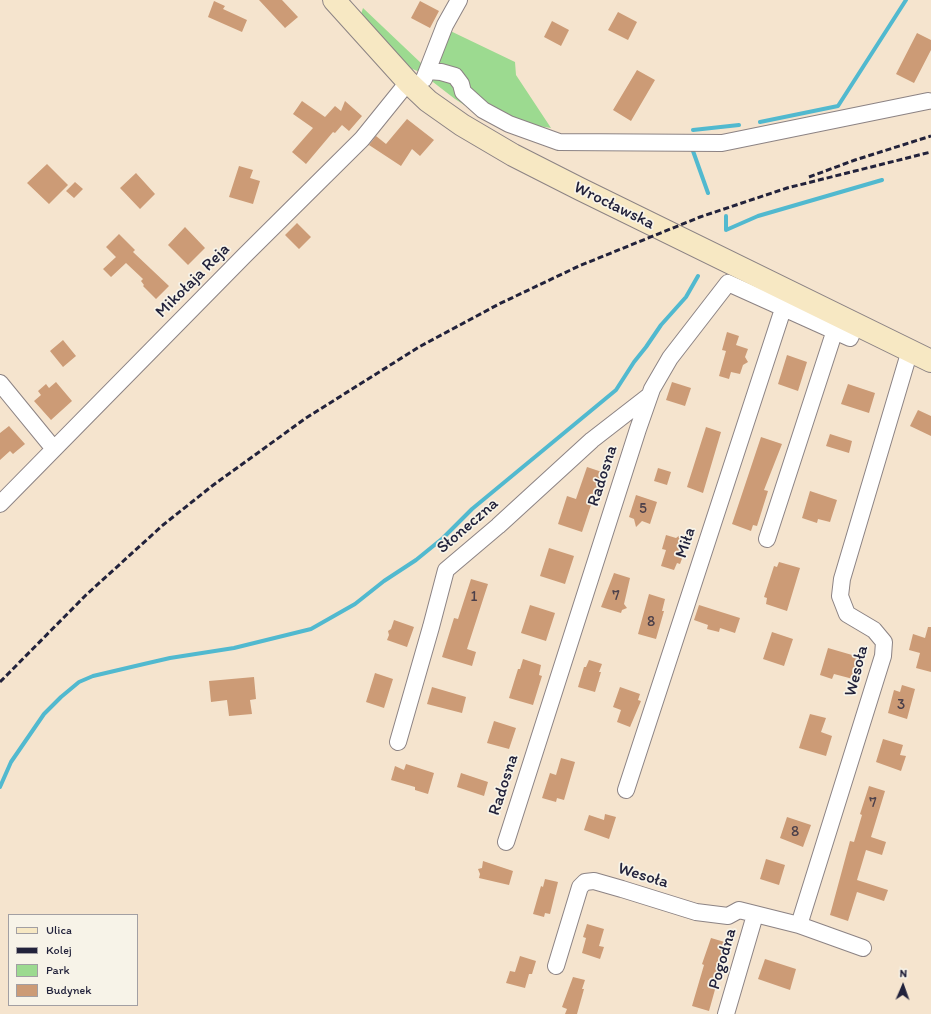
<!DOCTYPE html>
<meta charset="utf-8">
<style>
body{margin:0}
#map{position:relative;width:931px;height:1014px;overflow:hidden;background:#f5e4ce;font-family:Itim,sans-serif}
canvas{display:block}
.legend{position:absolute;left:8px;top:914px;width:130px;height:92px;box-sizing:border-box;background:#f7f3e8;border:1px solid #a29fa3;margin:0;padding:5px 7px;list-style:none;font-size:12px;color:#22223b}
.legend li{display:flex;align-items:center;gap:8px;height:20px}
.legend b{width:20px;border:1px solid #a29fa3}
.north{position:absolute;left:883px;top:966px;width:40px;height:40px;-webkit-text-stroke:3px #f7f3e8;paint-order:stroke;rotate:2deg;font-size:11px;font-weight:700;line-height:16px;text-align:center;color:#22223b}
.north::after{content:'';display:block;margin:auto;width:14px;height:18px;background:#22223b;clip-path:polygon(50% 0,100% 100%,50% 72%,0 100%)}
</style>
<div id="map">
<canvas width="931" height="1014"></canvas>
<ul class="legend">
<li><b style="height:5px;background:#f7e8c3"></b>Ulica</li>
<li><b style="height:5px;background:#22223b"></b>Kolej</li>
<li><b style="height:11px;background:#9cda90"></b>Park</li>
<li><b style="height:11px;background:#cc9b76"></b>Budynek</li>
</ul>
<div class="north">N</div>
</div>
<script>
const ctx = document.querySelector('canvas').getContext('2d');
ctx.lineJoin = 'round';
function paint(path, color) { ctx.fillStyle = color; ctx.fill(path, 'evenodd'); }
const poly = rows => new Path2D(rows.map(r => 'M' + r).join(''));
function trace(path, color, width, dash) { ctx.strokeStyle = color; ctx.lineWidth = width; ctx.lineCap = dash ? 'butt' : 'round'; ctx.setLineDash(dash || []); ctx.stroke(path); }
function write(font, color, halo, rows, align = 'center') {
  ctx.font = font + ' Itim,sans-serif'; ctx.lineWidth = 3.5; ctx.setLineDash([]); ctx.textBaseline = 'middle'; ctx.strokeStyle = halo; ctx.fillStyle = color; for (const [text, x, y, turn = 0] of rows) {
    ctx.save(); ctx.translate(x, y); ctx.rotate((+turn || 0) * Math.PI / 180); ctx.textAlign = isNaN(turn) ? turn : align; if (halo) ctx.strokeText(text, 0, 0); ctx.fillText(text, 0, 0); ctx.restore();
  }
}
paint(poly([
 [363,8,422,64,440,26,515,62,516,75,551,128,483,117,455,99,420,72,402,65,367,25,361,14]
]), '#9cda90');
trace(poly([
 [760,122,838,106,906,0],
 [693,130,739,125],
 [693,151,708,193],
 [726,216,726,230,758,216,882,180],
 [0,787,11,762,44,714,61,697,79,682,93,676,144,664,170,658,234,648,311,629,355,604,384,581,416,560,443,538,472,509,616,390,634,362,646,347,661,325,686,297,698,276]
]), '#51b9cf', 4);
paint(poly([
 [259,0,282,0,298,17,285,28],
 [214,1,225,6,223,9,247,20,242,32,208,17],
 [420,1,439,11,430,28,411,18],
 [618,12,637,22,628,40,608,30],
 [552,21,569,30,561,46,544,37],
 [917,33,931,40,931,50,914,83,896,74],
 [637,70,655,80,631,121,613,110],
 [302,101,325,117,335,106,341,111,345,101,362,116,349,131,342,125,335,133,333,132,306,164,292,152,313,128,293,114],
 [407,119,434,140,420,156,412,149,401,166,369,145,376,136,386,144],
 [47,164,68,185,49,204,27,183],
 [239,166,253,170,250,178,260,181,253,204,229,197],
 [136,173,155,194,140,209,120,188],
 [75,182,83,189,74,198,66,191],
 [297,223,311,237,299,249,285,235],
 [185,227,205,248,188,265,168,245],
 [119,234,135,250,133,252,169,286,156,299,143,286,144,285,141,281,143,279,126,263,111,277,103,269,116,257,106,247],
 [727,332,739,336,736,345,748,349,745,357,748,362,743,365,740,374,731,372,729,379,719,376,726,351,722,350],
 [63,340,76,356,63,367,50,351],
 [787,355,807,362,798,391,778,384],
 [56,382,72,401,51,420,34,401,41,395,38,391,46,384,49,388],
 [672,382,691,388,685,406,666,400],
 [848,384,875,393,869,413,841,404],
 [918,410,931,416,931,436,910,426],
 [9,426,25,444,13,454,10,451,0,460,0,433],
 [706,427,721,432,703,493,687,487],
 [830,434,852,441,849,453,826,446],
 [761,437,782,444,764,490,768,491,757,526,753,525,751,531,732,524],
 [587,467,602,472,582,532,558,524,567,496,576,499],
 [658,468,671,472,667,485,654,481],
 [810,491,837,500,830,522,818,519,817,523,802,518],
 [636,495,657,502,650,524,642,521,636,527,634,519,629,517],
 [666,535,676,538,680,535,683,540,688,542,680,564,677,563,674,570,661,566,666,550,662,549],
 [549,548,574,556,565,584,540,576],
 [779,562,800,568,787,611,766,604,767,598,764,597,774,566,777,567],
 [614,573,630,578,624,604,627,608,622,610,621,613,601,607],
 [471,579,488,584,467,649,476,652,472,666,442,657,454,618,458,619],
 [649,594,665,599,662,611,664,611,656,639,638,634],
 [530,605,555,613,546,641,521,633],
 [699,605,740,618,735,633,720,628,719,632,707,629,708,625,694,620],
 [394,620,414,627,407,647,387,640,389,635,388,631,391,629],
 [928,627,931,627,931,672,916,668,920,653,909,650,913,634,925,638],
 [772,632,793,639,784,666,763,659],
 [828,648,859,657,853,679,834,674,832,679,820,675],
 [523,659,541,665,539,675,542,676,533,705,509,698,518,669,520,669],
 [589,660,602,664,599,672,601,672,595,692,578,687,584,667,586,667],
 [375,673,393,679,384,708,366,702],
 [254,677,256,699,250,700,252,714,229,716,227,700,211,702,209,681],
 [902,685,915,689,907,719,888,713,894,690,900,692],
 [432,687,466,697,462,713,427,704],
 [620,687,640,694,638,700,641,701,630,727,617,722,621,710,613,707],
 [810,714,826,718,821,732,832,736,826,756,799,748],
 [494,721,516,728,509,749,487,743],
 [883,739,903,745,900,755,906,756,901,771,876,762],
 [561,758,575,762,564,800,557,798,556,802,542,798,550,773,556,775],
 [406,764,434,773,428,794,415,790,415,787,391,780,395,766,404,770],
 [461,773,488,782,484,796,457,787],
 [869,786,885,791,871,837,886,842,882,855,866,850,857,880,888,890,884,901,857,892,848,921,830,915,850,841,854,842,862,815,860,814],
 [605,814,616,817,609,839,584,830,589,815,604,820],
 [787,817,811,825,803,847,780,838],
 [766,859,785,865,779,885,760,879],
 [483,861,513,871,509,885,479,878,480,874,478,869,482,868],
 [545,879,558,882,550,914,545,913,544,917,533,914,541,886,543,887],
 [587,924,604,929,599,946,604,947,600,959,582,953,586,938,583,937],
 [711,938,728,943,709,1011,692,1006,704,965,702,964],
 [520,956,536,961,532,974,529,974,525,988,506,983,510,971,515,972],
 [765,959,796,969,790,990,758,979],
 [573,977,585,980,582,989,584,989,577,1014,565,1014,567,1009,562,1007]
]), '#cc9b76');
const street = poly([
 [428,71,441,72,455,76,461,84,463,92,483,110,509,124,559,142,722,143,928,101],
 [424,79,445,25,459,0],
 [0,383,54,449],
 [0,504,245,255,362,139,408,82],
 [767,539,834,333],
 [398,742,431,627,446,570,498,526,592,440,650,395],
 [626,790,783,309],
 [506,842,638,429,652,389,670,358,728,283,850,338,856,324],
 [863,948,799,925,883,656,884,642,874,630,847,614,840,596,842,579,910,350],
 [556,966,580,887,585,882,594,881,622,889,696,912,728,916,739,910,799,925],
 [726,1014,755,915]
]);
const secondary = poly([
 [334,0,408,82,428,101,462,125,513,155,580,189,931,361]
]);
trace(street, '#8c8384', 18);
trace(secondary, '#8c8384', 24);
trace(street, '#fff', 16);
trace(secondary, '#f7e8c3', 22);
trace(poly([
 [809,177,855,160,931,136],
 [0,682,86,595,163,525,212,486,306,418,419,347,499,304,579,266,700,217,787,188,931,152]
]), '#22223b', 3, [6, 3]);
write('15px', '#4c404a', null, [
 ["5",643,509],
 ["7",616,596],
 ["1",474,597],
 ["8",651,622],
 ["3",901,705],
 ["7",873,803],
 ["8",795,832]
]);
write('17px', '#22223b', '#f7f3e8', [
 ["Wrocławska",614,206,26],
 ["Mikołaja Reja",193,281,-45],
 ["Radosna",603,476,-72],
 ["Słoneczna",468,526,-41],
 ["Miła",686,543,-72],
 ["Wesoła",857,671,-76],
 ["Radosna",504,785,-72],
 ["Wesoła",643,876,17],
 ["Pogodna",723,959,-74]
]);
</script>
